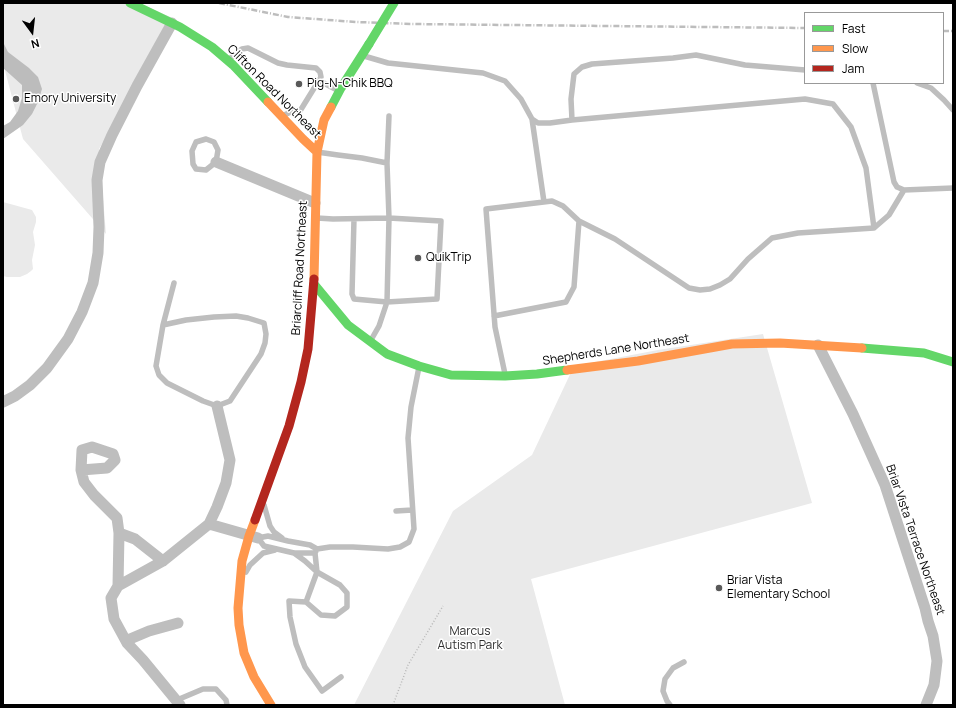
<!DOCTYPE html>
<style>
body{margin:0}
#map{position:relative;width:956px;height:708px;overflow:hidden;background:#fff;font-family:Manrope,sans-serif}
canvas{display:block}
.frame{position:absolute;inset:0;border:4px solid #000;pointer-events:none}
.legend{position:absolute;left:804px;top:12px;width:140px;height:72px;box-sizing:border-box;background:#fff;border:1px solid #999;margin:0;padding:5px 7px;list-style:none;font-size:12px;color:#000}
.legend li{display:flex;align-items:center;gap:8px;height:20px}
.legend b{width:20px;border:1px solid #999}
.north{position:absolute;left:12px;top:12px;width:40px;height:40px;-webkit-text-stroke:3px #fff;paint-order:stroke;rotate:165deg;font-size:11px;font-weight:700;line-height:16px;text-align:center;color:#000}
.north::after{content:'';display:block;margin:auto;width:14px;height:18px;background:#000;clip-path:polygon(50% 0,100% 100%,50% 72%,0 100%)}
</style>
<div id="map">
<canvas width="956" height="708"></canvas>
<div class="frame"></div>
<ul class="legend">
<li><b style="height:5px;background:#63d668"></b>Fast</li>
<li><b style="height:5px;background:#ff974d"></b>Slow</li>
<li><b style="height:5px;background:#b3261e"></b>Jam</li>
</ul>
<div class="north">N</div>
</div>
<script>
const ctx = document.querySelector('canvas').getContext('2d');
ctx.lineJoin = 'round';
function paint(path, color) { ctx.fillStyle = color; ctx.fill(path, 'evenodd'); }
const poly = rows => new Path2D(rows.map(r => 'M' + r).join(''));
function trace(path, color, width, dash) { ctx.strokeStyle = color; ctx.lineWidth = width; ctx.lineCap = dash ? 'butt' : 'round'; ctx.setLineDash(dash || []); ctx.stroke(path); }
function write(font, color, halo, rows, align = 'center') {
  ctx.font = font + ' Manrope,sans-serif'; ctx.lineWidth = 3; ctx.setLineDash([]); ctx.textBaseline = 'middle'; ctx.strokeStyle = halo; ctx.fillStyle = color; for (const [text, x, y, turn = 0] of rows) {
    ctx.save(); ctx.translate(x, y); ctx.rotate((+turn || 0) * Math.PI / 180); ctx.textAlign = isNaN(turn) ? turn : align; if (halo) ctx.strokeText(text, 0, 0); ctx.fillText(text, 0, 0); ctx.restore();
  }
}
paint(poly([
 [3,3,139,3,175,19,99,149,106,234,23,139,3,63],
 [3,202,32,210,36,217,36,222,33,232,35,245,32,260,33,269,31,271,27,274,20,277,7,277,3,276],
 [763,334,812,503,531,579,565,705,354,705,453,511,532,455,574,366,658,350]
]), '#eaeaea');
paint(poly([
 [3,42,8,52,29,68,38,77,42,89,38,102,32,114,23,125,3,139,3,126,10,122,18,111,22,98,22,85,3,68]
]), '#bcbcbc');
trace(poly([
 [393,705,408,665,443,606]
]), '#b8b8b8', 1.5, [1, 2]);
trace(poly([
 [364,56,388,63,483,73,505,81,521,99,532,119,544,202],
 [228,60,242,49,248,48,278,63,287,65,316,68,320,72,321,77,300,111,293,111,282,116],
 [318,80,339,91],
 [873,83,894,182,897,187,904,190],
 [917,83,931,88,944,100,953,110],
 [532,119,538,123,550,123,572,120,571,99,574,74,582,67,592,64,673,58,696,55,745,65,805,70],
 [572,120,805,99,833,104,851,127,866,168,874,228],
 [206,139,214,142,218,150,216,162,206,170,196,169,193,164,192,151,196,142,206,139],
 [317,152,338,155,362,158,387,163,389,116],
 [317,218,333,219,389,218,387,302,379,326,371,340],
 [354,219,352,294,354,299,387,302,437,299,441,221,389,218,387,163],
 [494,316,566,302,574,287,579,221],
 [163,325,186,320,214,317,236,316,248,318,264,323,266,334,265,343,261,354,230,401,217,406,203,401,167,383,159,375,156,366,163,325,174,283],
 [505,374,495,327,486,209,552,201,563,206,579,221,615,239,689,288,700,290,710,289,720,285,730,279,748,259,772,238,798,233,874,228,889,215,904,190,953,188],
 [264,505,270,526,274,532,282,538],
 [396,511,412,510],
 [317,549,315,553,294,553,264,546,258,538,268,536,288,541,310,545,317,549,330,547,353,547,388,549,400,547,409,542,414,529,408,438,411,407,419,367],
 [294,553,305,561,317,572,340,585,347,593,347,607,335,616,321,615,306,602,289,601,290,617,296,644,305,667,322,691,341,677],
 [246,572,250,565,263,553,275,550],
 [306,602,317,572,315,553],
 [177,700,203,689,216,689,226,700,227,705],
 [670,705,667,701,663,691,665,679,673,668,684,662]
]), '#bebebe', 5.5);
trace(poly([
 [216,162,315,203],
 [818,345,853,414,885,485,925,608,928,621,933,636,937,661,934,685,926,705],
 [3,402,15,396,30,385,47,368,68,339,82,312,93,283,98,253,99,227,97,180,100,162,112,135,137,86,172,23],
 [81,470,107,468,115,460,113,454,92,447,82,450,81,470,84,482,94,495,117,518,119,533,118,586],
 [209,524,258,538],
 [119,533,135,539,163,561],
 [127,643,130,639,149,631,178,623],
 [180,705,143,660,127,643,114,619,111,598,118,586,163,561,209,524,217,507,226,483,230,460,217,406]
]), '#bebebe', 11);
trace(poly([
 [130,3,180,27,212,47,233,65,268,102],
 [331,107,341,88,369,44],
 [314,284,348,325,387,354,419,366,451,375,505,376,537,374,567,370],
 [862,348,924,353,953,362]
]), '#63d668', 9);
trace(poly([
 [268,102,303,139,317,152],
 [314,279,317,152,324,120,331,107],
 [567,370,638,361,732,344,780,343,862,348],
 [255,520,249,536,242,561,238,608,239,625,244,653,254,677,271,705]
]), '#ff974d', 9);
trace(poly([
 [255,520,289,426,301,382,308,349,314,279]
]), '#b3261e', 9);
trace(poly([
 [219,3,288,17,356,22,412,24,805,28],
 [943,31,953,31]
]), '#bdbdbd', 2.5, [6, 2, 1, 2]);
trace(poly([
 [369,44,394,3]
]), '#63d668', 9);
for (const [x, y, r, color] of [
 [299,84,4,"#595959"],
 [16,99,4,"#595959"],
 [418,258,4,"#595959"],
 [719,588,4,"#595959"]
]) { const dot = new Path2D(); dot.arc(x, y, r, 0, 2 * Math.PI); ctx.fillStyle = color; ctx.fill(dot); trace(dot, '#fff', 1.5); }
write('12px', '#000', '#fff', [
 ["Pig-N-Chik BBQ",307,84],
 ["Emory University",24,99],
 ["QuikTrip",426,258],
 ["Briar Vista",727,581],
 ["Elementary School",727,595]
], 'left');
write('12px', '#000', '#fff', [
 ["Clifton Road Northeast",274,92,45],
 ["Briarcliff Road Northeast",300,268,-87],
 ["Shepherds Lane Northeast",616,350,-9],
 ["Briar Vista Terrace Northeast",915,540,71]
]);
write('12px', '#2f2f2f', '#fff', [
 ["Marcus",470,632],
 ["Autism Park",470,646]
]);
</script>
